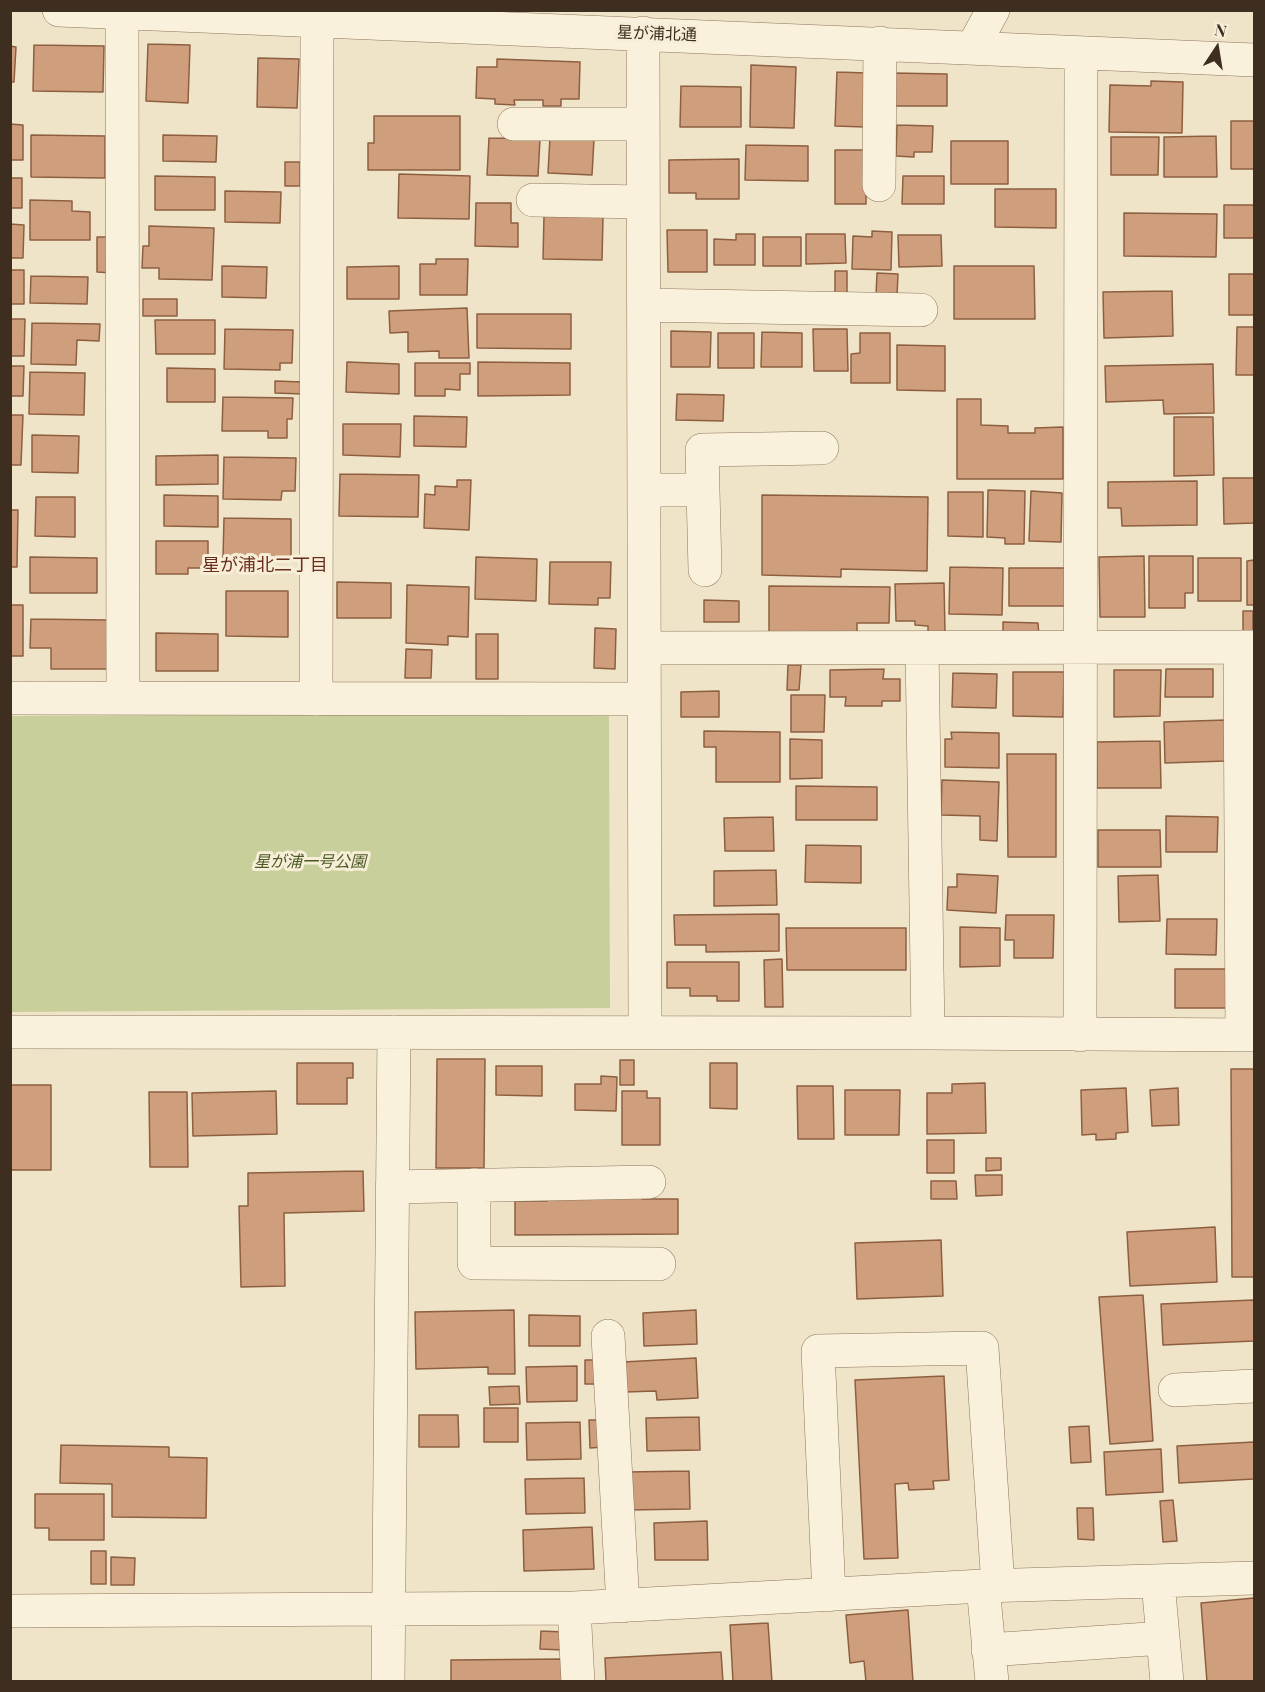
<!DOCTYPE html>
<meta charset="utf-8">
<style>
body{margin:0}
#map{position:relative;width:1265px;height:1692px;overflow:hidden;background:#f0e4c8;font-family:"Playfair Display",serif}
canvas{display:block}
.frame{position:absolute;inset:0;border:12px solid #3d2e20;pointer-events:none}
.north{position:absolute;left:1187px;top:18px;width:60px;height:60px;-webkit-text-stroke:4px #f7eed8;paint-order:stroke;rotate:12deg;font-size:16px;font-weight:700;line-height:24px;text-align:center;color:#3d2e20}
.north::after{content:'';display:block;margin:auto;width:21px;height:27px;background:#3d2e20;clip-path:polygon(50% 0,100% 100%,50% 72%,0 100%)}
</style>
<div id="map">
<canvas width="1265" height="1692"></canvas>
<div class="frame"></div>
<div class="north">N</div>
</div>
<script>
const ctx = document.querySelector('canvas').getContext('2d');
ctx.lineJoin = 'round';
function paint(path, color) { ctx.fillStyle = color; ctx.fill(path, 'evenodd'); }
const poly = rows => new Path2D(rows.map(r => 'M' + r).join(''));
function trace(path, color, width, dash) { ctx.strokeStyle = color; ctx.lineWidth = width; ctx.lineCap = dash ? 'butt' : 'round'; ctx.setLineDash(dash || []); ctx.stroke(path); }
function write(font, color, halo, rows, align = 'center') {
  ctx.font = font + ' "Playfair Display","Noto Sans JP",serif'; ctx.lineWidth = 6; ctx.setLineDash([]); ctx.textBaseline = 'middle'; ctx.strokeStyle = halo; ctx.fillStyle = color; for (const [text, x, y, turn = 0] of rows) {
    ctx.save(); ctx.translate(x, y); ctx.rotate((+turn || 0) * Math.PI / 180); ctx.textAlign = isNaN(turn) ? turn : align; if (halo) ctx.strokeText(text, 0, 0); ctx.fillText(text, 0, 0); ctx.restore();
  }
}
paint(poly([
 [609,713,610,1008,11,1012,10,716]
]), '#c9cf9b');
const building = poly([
 [148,44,190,45,188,103,146,101,148,44],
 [34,45,104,46,103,92,33,91,34,45],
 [10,46,16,47,14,82,10,82,10,46],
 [258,58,299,59,297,108,257,107,258,58],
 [497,59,580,62,579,99,561,99,561,106,543,106,543,100,514,100,515,105,495,104,495,99,476,98,477,67,497,67,497,59],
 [751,65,796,67,794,128,750,127,751,65],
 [837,72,867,73,865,127,835,126,837,72],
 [893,73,947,74,947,106,893,106,893,73],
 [1151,81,1183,82,1182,133,1109,132,1110,85,1151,86,1151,81],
 [681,86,741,87,741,127,680,127,681,86],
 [374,116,460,116,460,170,368,170,368,143,374,143,374,116],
 [1231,121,1254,121,1254,169,1231,169,1231,121],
 [10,124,23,125,23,160,10,160,10,124],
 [897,125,933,126,932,152,914,152,914,157,896,156,897,125],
 [31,135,105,136,105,178,31,177,31,135],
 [163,135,217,136,216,162,163,161,163,135],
 [1216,136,1217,177,1164,177,1164,137,1216,136],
 [550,137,594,139,592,175,548,173,550,137],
 [1111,137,1159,137,1158,175,1111,175,1111,137],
 [489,138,540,139,538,176,487,175,489,138],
 [951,141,1008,141,1008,184,951,184,951,141],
 [746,145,808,146,808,181,745,180,746,145],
 [835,150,866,150,866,204,835,204,835,150],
 [739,159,739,199,696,199,696,193,669,193,669,160,739,159],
 [285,162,300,162,300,186,285,186,285,162],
 [399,174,470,176,469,219,398,218,399,174],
 [155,176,215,177,215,210,155,210,155,176],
 [903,176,944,176,944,204,902,204,903,176],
 [10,178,22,178,22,208,10,208,10,178],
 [995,189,1056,189,1056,228,995,227,995,189],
 [225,191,281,192,280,223,225,222,225,191],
 [30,200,72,201,72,211,90,212,90,240,30,240,30,200],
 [476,203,511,203,511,223,518,223,518,247,475,246,476,203],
 [1224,205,1254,205,1254,238,1224,238,1224,205],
 [1124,213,1217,214,1216,257,1124,256,1124,213],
 [544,216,603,217,602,260,543,259,544,216],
 [10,224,24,225,23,258,10,258,10,224],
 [149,226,214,228,212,280,159,279,159,268,142,268,143,246,149,246,149,226],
 [667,230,707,230,707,272,668,272,667,230],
 [872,231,892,232,891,270,852,269,853,236,872,237,872,231],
 [736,234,755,234,755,265,714,265,714,239,736,240,736,234],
 [806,234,845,234,846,263,806,264,806,234],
 [898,235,941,235,942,266,899,267,898,235],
 [97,237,114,237,112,273,97,272,97,237],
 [763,237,801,237,801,266,763,266,763,237],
 [436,259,468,259,467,295,420,295,420,264,436,264,436,259],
 [222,266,267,267,266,298,222,297,222,266],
 [399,266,399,299,347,299,347,267,399,266],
 [954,266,1034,266,1035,319,954,319,954,266],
 [10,270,24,270,24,304,10,304,10,270],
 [835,271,847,271,847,295,835,294,835,271],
 [877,273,898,274,897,296,876,295,877,273],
 [1229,274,1254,274,1254,315,1229,315,1229,274],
 [31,276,88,277,87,304,30,303,31,276],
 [1172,291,1173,336,1104,338,1103,292,1172,291],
 [143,299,177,299,177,316,143,316,143,299],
 [467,308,469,358,439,358,439,351,408,352,408,332,390,333,389,311,467,308],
 [477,314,571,314,571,349,477,348,477,314],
 [10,319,25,319,24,356,10,356,10,319],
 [155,320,215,320,215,354,156,354,155,320],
 [32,323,100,324,99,341,77,340,76,365,31,364,32,323],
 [1237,327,1254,327,1254,375,1236,375,1237,327],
 [225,329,293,330,292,363,280,363,280,370,224,369,225,329],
 [813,329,847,329,848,371,814,371,813,329],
 [671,331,711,332,710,367,671,367,671,331],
 [762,332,802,333,802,367,761,367,762,332],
 [718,333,754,333,754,368,718,368,718,333],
 [860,333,890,333,890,383,851,383,851,354,860,353,860,333],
 [897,345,945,346,945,391,897,390,897,345],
 [347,362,399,364,399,394,346,392,347,362],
 [478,362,570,363,570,395,478,396,478,362],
 [415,363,470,363,470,374,460,374,460,390,445,389,445,396,415,396,415,363],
 [1213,364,1214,413,1164,414,1163,400,1106,402,1105,366,1213,364],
 [10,366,24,366,23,396,10,396,10,366],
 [167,368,215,369,215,402,167,402,167,368],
 [30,372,85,373,84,415,29,414,30,372],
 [275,381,303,382,302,394,275,393,275,381],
 [677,394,724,395,723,421,676,420,677,394],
 [223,397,293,398,292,419,287,419,287,438,268,438,268,431,222,431,223,397],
 [957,399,981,399,981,425,1008,426,1008,433,1035,433,1035,428,1063,427,1063,479,957,479,957,399],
 [10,415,23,415,21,465,10,465,10,415],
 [414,416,467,417,466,447,414,446,414,416],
 [1174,417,1213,417,1214,475,1174,476,1174,417],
 [343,424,401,424,400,457,343,455,343,424],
 [32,435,79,436,78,473,32,472,32,435],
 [218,455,218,484,156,485,156,456,218,455],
 [224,457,296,458,295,491,282,491,281,500,223,499,224,457],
 [340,474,419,475,418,517,339,516,340,474],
 [1223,478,1254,478,1254,523,1224,524,1223,478],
 [457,480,471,480,469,530,424,528,425,494,435,495,435,486,457,487,457,480],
 [1197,481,1197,525,1122,526,1121,508,1108,508,1108,482,1197,481],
 [988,490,1025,491,1024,544,1005,544,1005,538,987,537,988,490],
 [1031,491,1062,493,1061,542,1029,541,1031,491],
 [948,492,983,492,983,537,948,536,948,492],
 [164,495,218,496,218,527,164,526,164,495],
 [762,495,928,497,927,571,841,569,841,577,762,575,762,495],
 [36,497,75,497,75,537,35,536,36,497],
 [10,510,18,510,17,567,10,567,10,510],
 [224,518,291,519,291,559,223,558,224,518],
 [156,541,208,541,208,568,188,568,188,574,156,574,156,541],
 [1144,556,1145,617,1100,617,1099,557,1144,556],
 [1149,556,1193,556,1193,593,1185,593,1185,608,1149,608,1149,556],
 [30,557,97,558,97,593,30,593,30,557],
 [476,557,537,559,536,601,475,599,476,557],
 [1198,558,1241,558,1241,601,1198,601,1198,558],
 [1254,560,1254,605,1247,605,1247,561,1254,560],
 [550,562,611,562,610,598,598,598,598,605,549,604,550,562],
 [950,567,1003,568,1002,615,949,614,950,567],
 [1009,568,1065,568,1065,606,1009,606,1009,568],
 [337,582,391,583,391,618,337,618,337,582],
 [944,583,945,632,928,633,928,626,915,625,915,621,896,621,895,584,944,583],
 [407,585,469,587,468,637,448,636,448,645,406,643,407,585],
 [769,586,890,587,889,623,857,623,857,635,769,634,769,586],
 [226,591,288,591,288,637,226,636,226,591],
 [704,600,739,601,739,622,704,622,704,600],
 [10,605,23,605,23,656,10,656,10,605],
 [1243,611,1253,611,1253,641,1243,641,1243,611],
 [31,619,108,620,108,669,51,669,51,648,30,648,31,619],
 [1003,622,1038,623,1039,637,1003,637,1003,622],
 [595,628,616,629,615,669,594,668,595,628],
 [156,633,218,634,218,671,156,671,156,633],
 [476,634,498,634,498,679,476,679,476,634],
 [406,649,432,650,431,678,405,678,406,649],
 [788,665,801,665,799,690,787,690,788,665],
 [884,669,883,679,900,679,900,701,882,701,882,706,845,706,846,697,830,697,830,670,884,669],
 [1166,669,1213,669,1213,697,1165,697,1166,669],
 [1114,670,1161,670,1160,716,1114,717,1114,670],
 [1013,672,1064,672,1063,717,1013,716,1013,672],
 [953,673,997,674,996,708,952,707,953,673],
 [719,691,719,717,681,717,681,692,719,691],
 [791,695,825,695,824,732,791,732,791,695],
 [1225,720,1226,761,1165,763,1164,722,1225,720],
 [704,731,780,732,780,782,716,782,716,747,704,747,704,731],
 [951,732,999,733,999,768,945,767,945,739,952,739,951,732],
 [790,739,822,740,822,778,790,779,790,739],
 [1160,741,1161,788,1097,788,1097,742,1160,741],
 [1007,754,1056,754,1056,857,1008,857,1007,754],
 [942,780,999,782,997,841,980,840,980,816,941,815,942,780],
 [796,786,877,787,877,820,796,820,796,786],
 [1166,816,1218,817,1217,852,1166,852,1166,816],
 [773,817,774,851,725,851,724,818,773,817],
 [1098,830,1160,830,1161,867,1098,867,1098,830],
 [806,845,861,846,861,883,805,882,806,845],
 [776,870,777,905,714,906,714,871,776,870],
 [957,874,998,876,996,913,947,910,948,887,957,887,957,874],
 [1158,875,1160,921,1119,922,1118,876,1158,875],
 [779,914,779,951,706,952,706,945,675,945,674,915,779,914],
 [1006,915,1054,915,1053,958,1014,958,1014,940,1005,940,1006,915],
 [1167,919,1217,919,1216,955,1166,954,1167,919],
 [960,927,1000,928,1000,966,960,967,960,927],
 [786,928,906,928,906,970,787,970,786,928],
 [782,959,783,1007,765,1007,764,960,782,959],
 [667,962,739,962,739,1001,717,1001,717,996,690,996,690,988,667,988,667,962],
 [1175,969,1229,969,1230,1008,1175,1008,1175,969],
 [437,1059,485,1059,484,1168,436,1168,437,1059],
 [620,1060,634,1060,634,1085,620,1085,620,1060],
 [297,1063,353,1063,353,1078,347,1078,347,1104,297,1104,297,1063],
 [710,1063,737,1063,737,1109,710,1108,710,1063],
 [496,1066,542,1066,542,1096,496,1095,496,1066],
 [1231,1069,1254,1069,1254,1277,1232,1277,1231,1069],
 [601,1076,617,1077,616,1111,575,1110,575,1084,601,1084,601,1076],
 [985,1083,986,1133,927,1134,927,1093,952,1093,952,1084,985,1083],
 [10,1085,51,1085,51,1170,10,1170,10,1085],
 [797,1086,833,1086,834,1139,798,1139,797,1086],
 [1126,1088,1128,1132,1116,1133,1116,1139,1096,1140,1096,1134,1082,1135,1081,1090,1126,1088],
 [1178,1088,1179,1125,1152,1126,1150,1090,1178,1088],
 [845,1090,900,1090,899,1135,845,1135,845,1090],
 [276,1091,277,1134,193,1136,192,1093,276,1091],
 [622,1091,647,1091,647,1098,660,1098,660,1145,622,1145,622,1091],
 [149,1092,187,1092,188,1167,150,1167,149,1092],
 [927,1140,954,1140,954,1173,927,1173,927,1140],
 [986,1158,1001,1158,1001,1170,986,1171,986,1158],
 [363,1171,364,1211,284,1213,285,1286,241,1287,239,1206,248,1206,248,1173,363,1171],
 [975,1175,1002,1175,1002,1195,976,1196,975,1175],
 [931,1181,956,1181,957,1199,931,1199,931,1181],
 [547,1192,642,1192,642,1199,678,1199,678,1234,515,1235,515,1201,547,1201,547,1192],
 [1215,1227,1217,1282,1130,1286,1127,1232,1215,1227],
 [941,1240,943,1296,857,1299,855,1243,941,1240],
 [1143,1295,1153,1441,1110,1444,1099,1297,1143,1295],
 [1254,1300,1254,1341,1163,1345,1161,1304,1254,1300],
 [514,1310,515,1374,488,1374,488,1367,416,1369,415,1312,514,1310],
 [696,1310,697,1344,644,1346,643,1313,696,1310],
 [529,1315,580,1316,580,1346,529,1346,529,1315],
 [696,1358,698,1398,657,1400,656,1391,625,1392,623,1362,696,1358],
 [585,1360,599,1360,599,1384,585,1384,585,1360],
 [577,1366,577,1401,527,1402,526,1367,577,1366],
 [944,1376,949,1480,933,1481,934,1489,909,1490,908,1483,895,1484,898,1558,864,1559,855,1380,944,1376],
 [519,1386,520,1404,490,1405,489,1387,519,1386],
 [484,1408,518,1408,518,1442,484,1442,484,1408],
 [419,1415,458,1415,459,1447,419,1447,419,1415],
 [699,1417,700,1450,647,1451,646,1418,699,1417],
 [589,1420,602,1420,603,1447,590,1448,589,1420],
 [580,1422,581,1459,527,1460,526,1423,580,1422],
 [1089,1426,1091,1462,1071,1463,1069,1427,1089,1426],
 [1254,1442,1254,1479,1179,1483,1177,1446,1254,1442],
 [61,1445,169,1447,169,1457,207,1458,206,1518,112,1517,112,1484,60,1483,61,1445],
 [1161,1449,1163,1492,1106,1495,1104,1452,1161,1449],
 [689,1471,690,1509,627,1510,627,1472,689,1471],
 [584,1478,585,1513,526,1514,525,1479,584,1478],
 [35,1494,104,1494,104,1540,49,1540,49,1528,35,1528,35,1494],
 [1173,1500,1177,1541,1163,1542,1160,1501,1173,1500],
 [1077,1508,1093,1508,1094,1540,1078,1539,1077,1508],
 [707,1521,708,1560,655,1560,654,1523,707,1521],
 [592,1527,594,1569,524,1571,523,1530,592,1527],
 [91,1551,106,1551,106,1584,91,1584,91,1551],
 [111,1557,135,1558,134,1585,111,1585,111,1557],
 [1254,1598,1254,1682,1207,1682,1201,1603,1254,1598],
 [908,1610,913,1682,866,1682,864,1661,850,1663,846,1615,908,1610],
 [768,1623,772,1682,733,1682,730,1625,768,1623],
 [541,1631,564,1632,563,1650,540,1649,541,1631],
 [721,1652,723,1682,606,1682,605,1658,721,1652],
 [565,1659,565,1682,451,1682,451,1660,565,1659]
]);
paint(building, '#cf9f7d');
trace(building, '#8d5f41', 1.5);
const minor = poly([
 [59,10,1254,60],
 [122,13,123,698],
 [643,33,645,1032],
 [973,47,993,10],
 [514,124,643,124],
 [879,185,880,43],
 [533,200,643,202],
 [644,305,921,310],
 [644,490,703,490],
 [705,570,702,450,822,448],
 [644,648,1254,647],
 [922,648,928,1033],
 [1240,648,1242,1035],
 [10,698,644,699],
 [316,699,317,21],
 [10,1032,928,1033,1254,1035],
 [1080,1035,1081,53],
 [474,1185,474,1263,659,1264],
 [392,1187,649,1182],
 [608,1336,623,1606],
 [1175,1390,1254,1386],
 [1158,1582,1167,1682],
 [983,1586,992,1682],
 [829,1595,818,1351,982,1348,998,1586],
 [574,1608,578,1682],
 [10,1611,574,1608,983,1586,1254,1578],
 [988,1650,1163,1638],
 [388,1682,394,1032]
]);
trace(minor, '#8d765c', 34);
trace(minor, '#faf1dc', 33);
write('16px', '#3d2e20', '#f7eed8', [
 ["星が浦北通",657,34,2]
]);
write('italic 16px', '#4d5a26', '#f7eed8', [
 ["星が浦一号公園",310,862]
]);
write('18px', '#6b2e1e', '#f7eed8', [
 ["星が浦北二丁目",265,565]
]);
</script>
